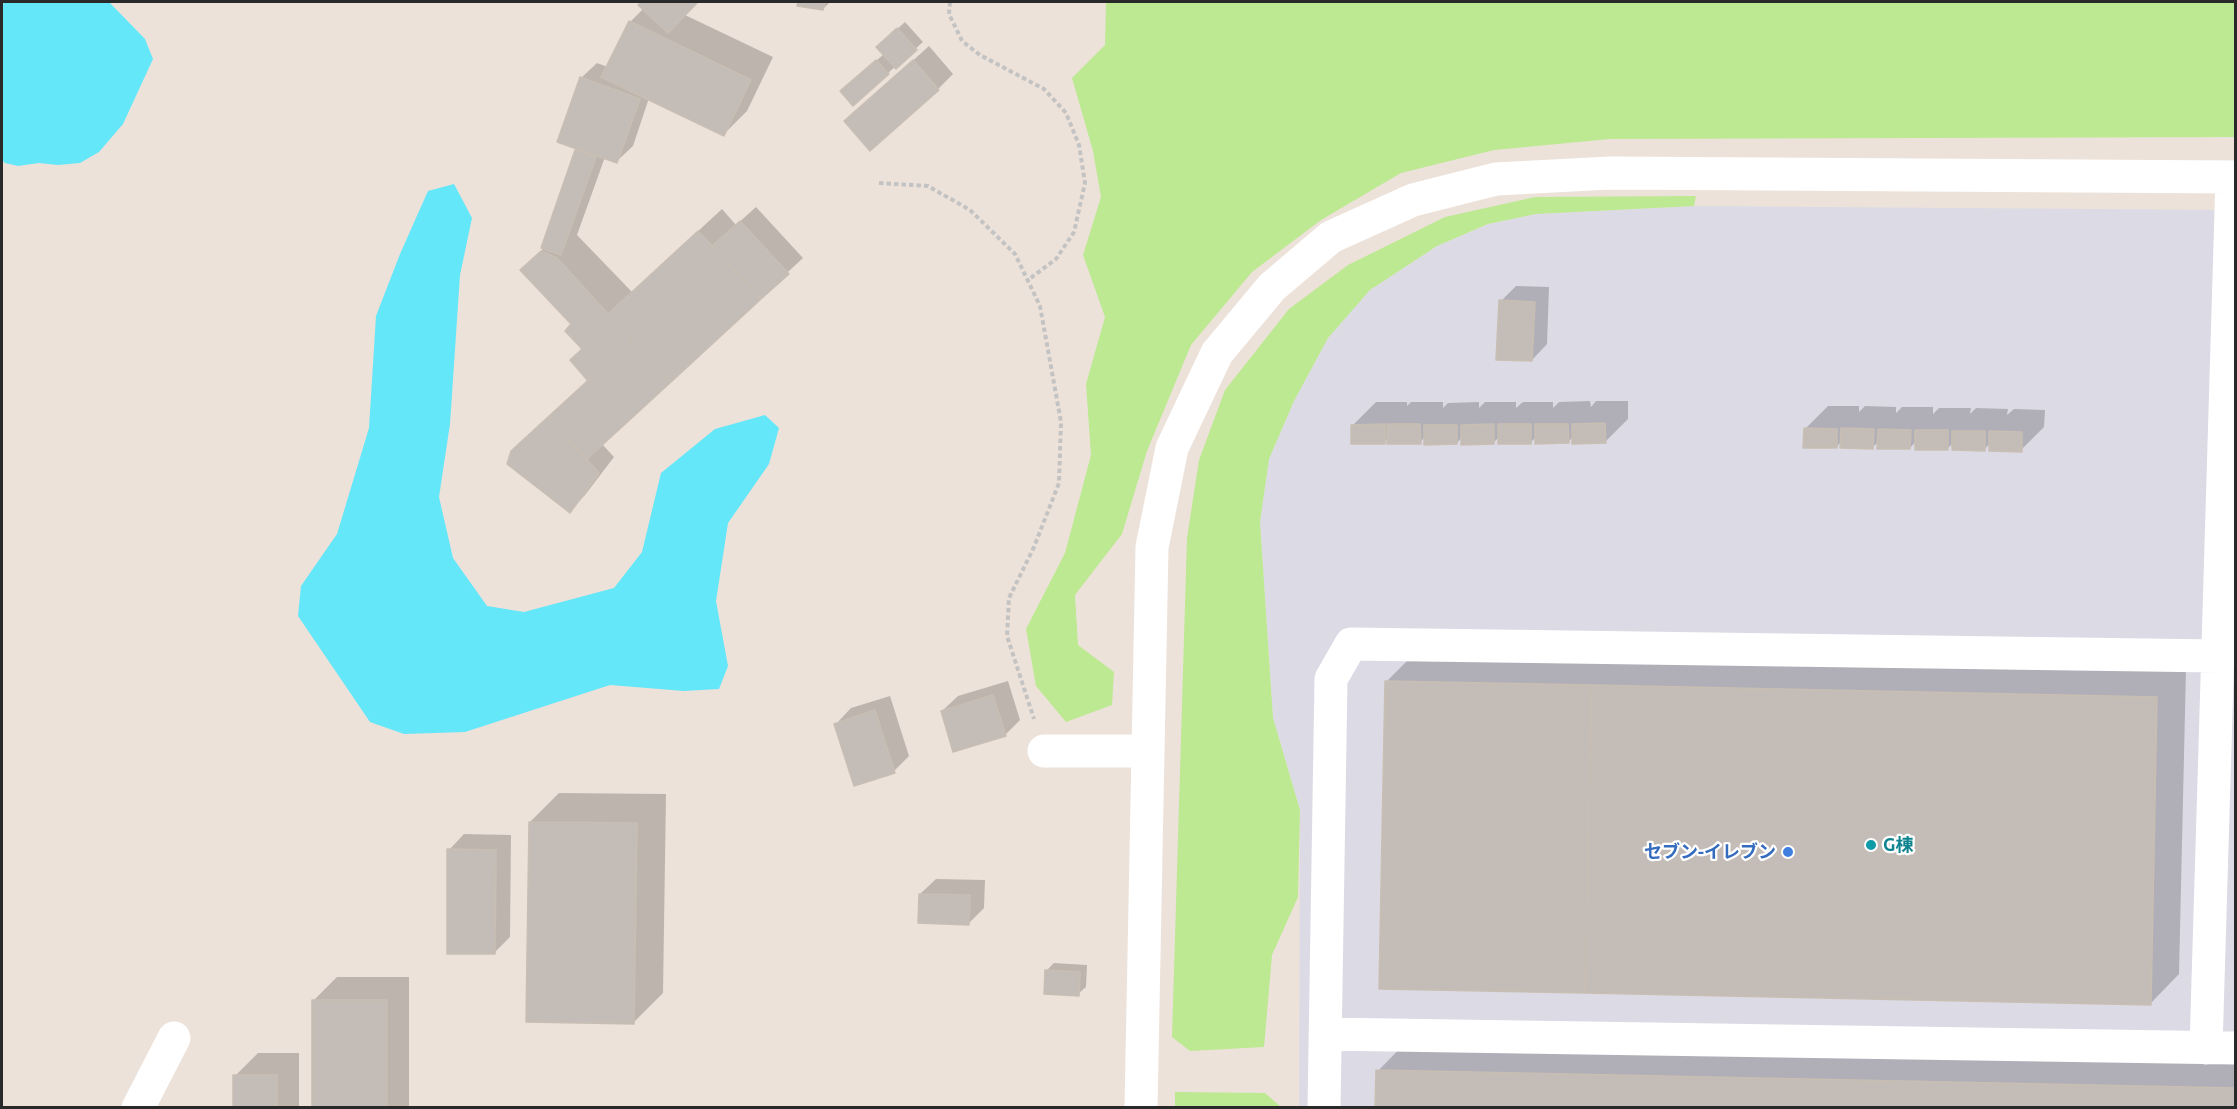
<!DOCTYPE html>
<meta charset="utf-8">
<style>
body{margin:0}
#map{position:relative;width:2237px;height:1109px;overflow:hidden;background:#ede2da;font-family:Ubuntu,sans-serif}
canvas{display:block}
.frame{position:absolute;inset:0;border:3px solid #292929;pointer-events:none}
</style>
<div id="map">
<canvas width="2237" height="1109"></canvas>
<div class="frame"></div>
</div>
<script>
const ctx = document.querySelector('canvas').getContext('2d');
ctx.lineJoin = 'round';
function paint(path, color) { ctx.fillStyle = color; ctx.fill(path, 'evenodd'); }
const poly = rows => new Path2D(rows.map(r => 'M' + r).join(''));
function trace(path, color, width, dash) { ctx.strokeStyle = color; ctx.lineWidth = width; ctx.lineCap = dash ? 'butt' : 'round'; ctx.setLineDash(dash || []); ctx.stroke(path); }
function write(font, color, halo, rows, align = 'center') {
  ctx.font = font + ' Ubuntu,"Noto Sans JP",sans-serif'; ctx.lineWidth = 4.5; ctx.setLineDash([]); ctx.textBaseline = 'middle'; ctx.strokeStyle = halo; ctx.fillStyle = color; for (const [text, x, y, turn = 0] of rows) {
    ctx.save(); ctx.translate(x, y); ctx.rotate((+turn || 0) * Math.PI / 180); ctx.textAlign = isNaN(turn) ? turn : align; if (halo) ctx.strokeText(text, 0, 0); ctx.fillText(text, 0, 0); ctx.restore();
  }
}
paint(poly([
 [1694,206,2235,210,2235,1107,1299,1108,1300,810,1273,718,1260,522,1269,459,1294,401,1328,338,1370,290,1437,246,1489,224,1536,214]
]), '#dcdbe5');
paint(poly([
 [1106,2,2235,2,2235,137,1610,139,1494,150,1401,173,1321,220,1252,272,1191,345,1147,451,1122,534,1075,595,1078,645,1114,672,1112,705,1066,722,1036,686,1026,629,1065,553,1091,455,1086,384,1105,317,1083,255,1101,197,1093,151,1072,78,1105,45],
 [1696,196,1694,206,1536,214,1488,224,1437,246,1370,290,1328,338,1294,401,1269,459,1260,522,1273,718,1300,810,1298,897,1272,955,1264,1047,1190,1051,1172,1037,1187,538,1199,460,1225,390,1289,309,1348,265,1445,217,1535,197],
 [1175,1092,1265,1093,1281,1107,1175,1107]
]), '#bce991');
paint(poly([
 [4,2,109,2,145,39,153,59,123,124,99,152,80,163,58,165,39,163,18,166,5,163,2,160,2,7],
 [454,184,472,218,460,275,450,424,439,497,453,558,487,606,524,612,614,588,642,552,661,473,715,429,765,415,779,428,769,464,728,523,716,601,728,666,719,689,684,691,610,685,465,732,404,734,370,722,298,616,301,586,337,534,369,428,376,316,400,254,428,191]
]), '#63e7f9');
paint(poly([
 [643,2,698,2,685,15,773,57,747,111,724,134,649,98,633,146,617,161,605,157,577,235,632,292,722,209,736,225,756,207,803,258,602,444,614,457,585,495,570,511,529,435,589,380,583,349,574,324,522,270,544,248,579,148,581,78,597,63,608,67,630,22,644,8,640,5],
 [800,2,830,2,823,9,799,4],
 [905,22,923,42,888,73,849,84,884,54,885,40],
 [929,46,953,74,938,89,846,121],
 [1516,286,1549,287,1547,344,1532,360,1501,301],
 [1590,401,1591,407,1596,401,1628,401,1628,419,1605,442,1574,436,1568,442,1537,436,1531,442,1500,436,1493,443,1462,437,1457,443,1425,437,1420,442,1389,438,1384,442,1353,425,1376,402,1407,402,1407,406,1411,402,1443,402,1443,408,1448,403,1479,402,1479,408,1485,402,1516,402,1516,408,1523,402,1553,402,1553,408,1559,402],
 [1828,406,1859,406,1859,412,1865,406,1896,407,1896,413,1902,407,1933,407,1933,414,1939,408,1971,408,1970,414,1976,408,2008,409,2007,415,2014,409,2045,410,2044,427,2021,450,1990,443,1984,450,1953,443,1947,449,1916,441,1910,448,1879,441,1873,447,1842,441,1836,447,1805,429],
 [1416,652,2186,668,2179,974,2150,1004,1387,681],
 [1008,681,1020,720,1005,735,942,711,958,696],
 [890,696,909,756,894,771,836,724,851,708],
 [559,793,666,794,663,993,634,1022,530,822],
 [464,834,511,835,510,937,494,953,449,850],
 [936,879,985,880,984,908,969,923,920,894],
 [1054,963,1087,965,1086,987,1078,994,1046,971],
 [337,977,409,977,409,1108,314,1108,314,1000],
 [1407,1041,2236,1059,2236,1108,1378,1071],
 [258,1053,299,1053,299,1108,234,1108,235,1076]
]), '#0003');
const building = poly([
 [641,2,698,2,668,33,638,5,641,2],
 [798,2,825,2,823,10,797,6,798,2],
 [629,21,751,80,724,136,601,77,629,21],
 [897,28,917,50,896,69,876,47,897,28],
 [876,60,889,74,853,106,840,91,876,60],
 [913,60,939,90,870,151,844,121,913,60],
 [580,77,640,99,617,163,557,142,580,77],
 [575,150,596,157,561,255,541,248,575,150],
 [740,221,789,274,761,299,712,246,740,221],
 [698,231,761,299,671,382,608,314,698,231],
 [541,251,557,258,632,340,588,381,570,360,582,349,565,331,571,324,520,270,541,251],
 [1499,300,1535,302,1532,361,1496,360,1499,300],
 [632,340,671,382,587,459,548,417,632,340],
 [548,417,599,473,570,513,507,464,511,451,548,417],
 [1605,423,1606,443,1572,444,1572,424,1605,423],
 [1385,424,1385,444,1351,444,1351,425,1385,424],
 [1387,424,1420,424,1421,444,1387,444,1387,424],
 [1494,424,1494,444,1461,445,1461,425,1494,424],
 [1498,424,1531,424,1531,444,1498,444,1498,424],
 [1535,424,1568,424,1569,443,1535,444,1535,424],
 [1424,425,1457,425,1457,444,1424,445,1424,425],
 [1804,428,1837,429,1837,448,1803,448,1804,428],
 [1841,428,1874,429,1873,449,1840,448,1841,428],
 [1878,429,1911,430,1910,449,1877,449,1878,429],
 [1915,430,1948,430,1948,450,1915,450,1915,430],
 [1952,431,1985,431,1985,451,1952,450,1952,431],
 [1989,431,2022,432,2022,452,1989,451,1989,431],
 [1385,681,1592,685,1585,993,1379,989,1385,681],
 [1592,685,2157,697,2151,1005,1585,993,1592,685],
 [993,695,1006,736,953,752,941,711,993,695],
 [875,710,895,773,854,786,834,724,875,710],
 [529,822,637,823,634,1024,526,1022,529,822],
 [447,849,496,850,495,954,447,954,447,849],
 [919,894,970,895,969,925,918,923,919,894],
 [1045,970,1080,972,1079,996,1044,994,1045,970],
 [312,1000,387,1000,387,1108,312,1108,312,1000],
 [1376,1070,2236,1088,2236,1108,1375,1108,1376,1070],
 [233,1075,277,1075,277,1108,233,1108,233,1075]
]);
paint(building, '#c4bcb7');
trace(building, '#c8beb3', 1.5);
trace(poly([
 [950,2,949,14,962,41,980,55,1044,89,1066,113,1079,145,1085,183,1074,232,1056,259,1028,280],
 [879,183,928,186,970,210,1015,254,1040,306,1061,422,1059,483,1034,547,1009,598,1007,636,1034,719]
]), '#c3c3c3', 4, [4.5, 3]);
trace(poly([
 [1044,751,1146,751],
 [1325,1034,2236,1048],
 [2206,1048,2232,177],
 [138,1108,174,1038],
 [1141,1108,1152,547,1172,448,1217,353,1272,287,1331,237,1413,200,1496,179,1610,173,2236,177],
 [1324,1108,1331,679,1351,644,2218,656]
]), '#fff', 33);
for (const [x, y, r, color] of [
 [1871,845,6,"#0f9aa8"],
 [1788,852,6,"#3f7fe0"]
]) { const dot = new Path2D(); dot.arc(x, y, r, 0, 2 * Math.PI); ctx.fillStyle = color; ctx.fill(dot); trace(dot, '#fff', 2); }
write('bold 18px', '#0d838f', '#fff', [
 ["G棟",1883,845]
], 'left');
write('bold 18px', '#366cbe', '#fff', [
 ["セブン-イレブン",1776,852]
], 'right');
</script>
